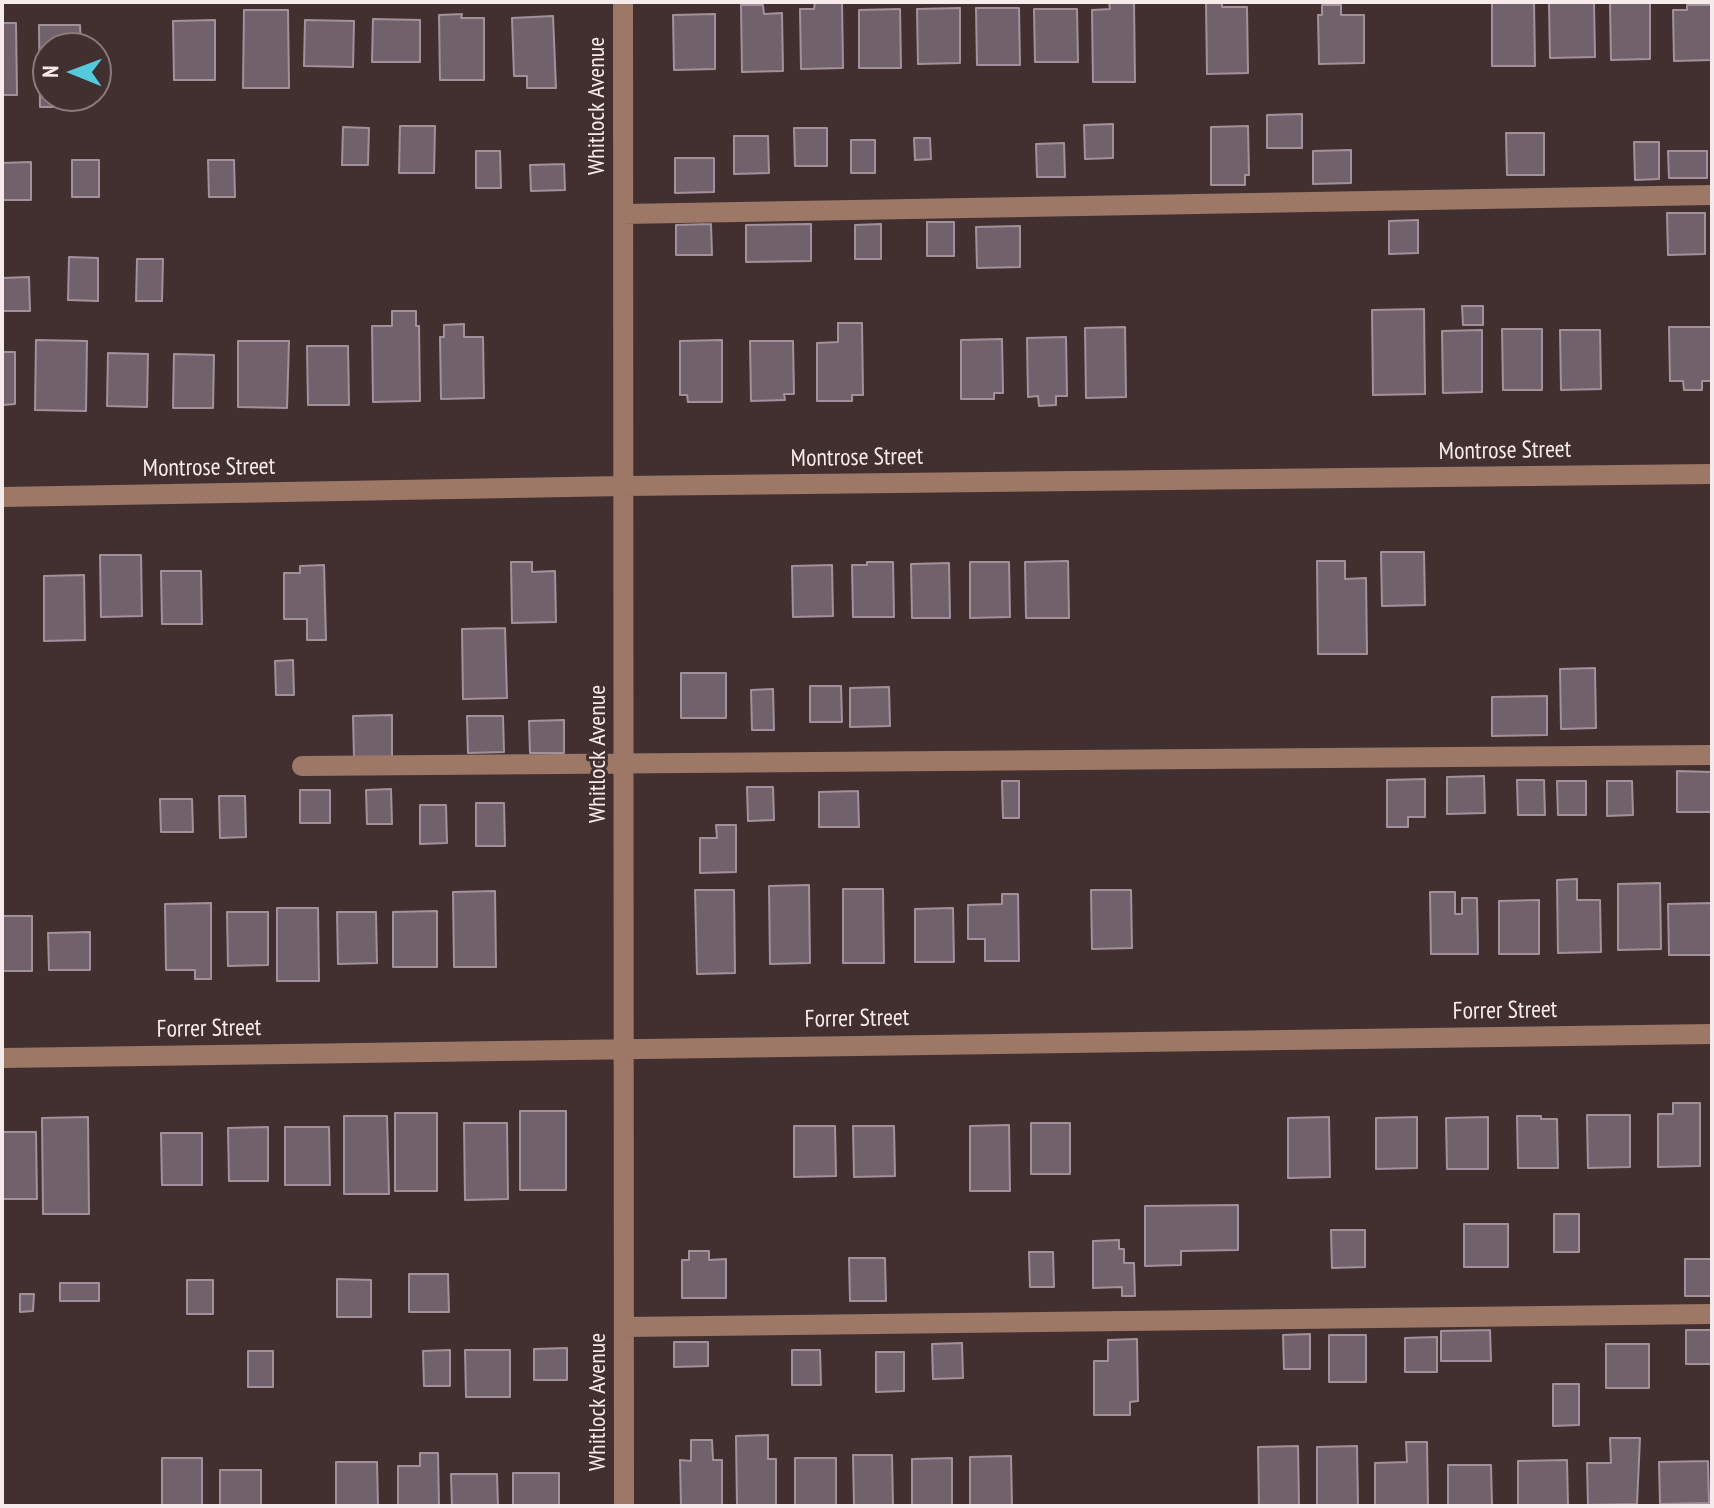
<!DOCTYPE html>
<style>
body{margin:0}
#map{position:relative;width:1714px;height:1508px;overflow:hidden;background:#423031;font-family:"PT Sans Narrow",sans-serif}
canvas{display:block}
.frame{position:absolute;inset:0;border:4px solid #f6eaeb;pointer-events:none}
.north{position:absolute;left:32px;top:32px;width:80px;height:80px;box-sizing:border-box;background:#423031;border:2px solid #8a7a7b;border-radius:50%;rotate:271deg;font-size:22px;font-weight:700;line-height:32px;text-align:center;color:#f6eaeb}
.north::after{content:'';display:block;margin:auto;width:28px;height:36px;background:#54cadd;clip-path:polygon(50% 0,100% 100%,50% 72%,0 100%)}
</style>
<div id="map">
<canvas width="1714" height="1508"></canvas>
<div class="frame"></div>
<div class="north">N</div>
</div>
<script>
const ctx = document.querySelector('canvas').getContext('2d');
ctx.lineJoin = 'round';
function paint(path, color) { ctx.fillStyle = color; ctx.fill(path, 'evenodd'); }
const poly = rows => new Path2D(rows.map(r => 'M' + r).join(''));
function trace(path, color, width, dash) { ctx.strokeStyle = color; ctx.lineWidth = width; ctx.lineCap = dash ? 'butt' : 'round'; ctx.setLineDash(dash || []); ctx.stroke(path); }
function write(font, color, halo, rows, align = 'center') {
  ctx.font = font + ' "PT Sans Narrow",sans-serif'; ctx.lineWidth = 6; ctx.setLineDash([]); ctx.textBaseline = 'middle'; ctx.strokeStyle = halo; ctx.fillStyle = color; for (const [text, x, y, turn = 0] of rows) {
    ctx.save(); ctx.translate(x, y); ctx.rotate((+turn || 0) * Math.PI / 180); ctx.textAlign = isNaN(turn) ? turn : align; if (halo) ctx.strokeText(text, 0, 0); ctx.fillText(text, 0, 0); ctx.restore();
  }
}
const building = poly([
 [815,2,842,2,843,68,801,69,800,9,814,9,815,2],
 [1109,2,1134,2,1135,82,1093,82,1092,10,1110,9,1109,2],
 [1206,2,1222,2,1222,7,1247,7,1248,73,1207,74,1206,2],
 [1492,2,1534,2,1535,66,1492,66,1492,2],
 [1594,2,1595,57,1550,58,1549,3,1594,2],
 [1610,2,1650,2,1650,59,1611,60,1610,2],
 [741,5,763,5,764,14,782,13,783,71,742,72,741,5],
 [1322,5,1341,5,1341,15,1364,15,1364,63,1319,64,1318,15,1322,15,1322,5],
 [1687,5,1712,5,1712,60,1674,61,1673,10,1687,10,1687,5],
 [960,8,960,63,918,64,917,9,960,8],
 [976,8,1019,8,1020,65,977,65,976,8],
 [900,9,901,68,859,68,859,10,900,9],
 [1034,9,1077,9,1078,62,1035,62,1034,9],
 [244,10,288,10,289,88,243,88,244,10],
 [462,14,461,18,484,18,484,80,440,80,439,15,462,14],
 [715,14,715,69,674,70,673,15,715,14],
 [553,16,556,88,527,88,527,76,514,76,512,18,553,16],
 [373,19,420,20,420,62,372,62,373,19],
 [215,20,215,80,174,80,173,21,215,20],
 [305,20,354,21,353,67,304,66,305,20],
 [2,23,16,23,17,95,2,95,2,23],
 [39,25,80,25,81,48,48,48,48,96,63,96,63,107,40,107,39,25],
 [1302,114,1302,148,1267,148,1267,115,1302,114],
 [1113,124,1113,158,1085,159,1084,125,1113,124],
 [400,126,435,126,434,173,399,173,400,126],
 [1248,126,1249,175,1245,175,1245,185,1211,185,1211,127,1248,126],
 [343,127,369,128,368,165,342,165,343,127],
 [794,128,827,128,827,166,795,166,794,128],
 [1506,133,1544,133,1544,175,1507,175,1506,133],
 [734,136,768,136,769,173,734,174,734,136],
 [914,138,930,138,931,159,915,160,914,138],
 [851,140,875,140,875,173,851,173,851,140],
 [1634,142,1659,142,1659,179,1635,180,1634,142],
 [1064,143,1065,177,1037,177,1036,144,1064,143],
 [1351,150,1351,183,1313,184,1313,151,1351,150],
 [476,151,500,151,501,188,476,188,476,151],
 [1668,151,1707,151,1707,178,1669,178,1668,151],
 [675,158,714,158,714,192,675,193,675,158],
 [72,160,99,160,99,197,72,197,72,160],
 [208,160,234,160,235,197,209,197,208,160],
 [31,162,31,200,2,200,2,163,31,162],
 [564,164,565,190,531,191,530,165,564,164],
 [1667,213,1705,213,1705,254,1668,255,1667,213],
 [1418,220,1418,253,1389,254,1389,221,1418,220],
 [927,222,954,222,954,256,927,256,927,222],
 [711,224,712,255,676,255,676,225,711,224],
 [811,224,811,261,746,262,746,225,811,224],
 [881,224,881,259,855,259,855,225,881,224],
 [1020,226,1020,267,977,268,976,227,1020,226],
 [69,257,98,258,98,301,68,300,69,257],
 [137,259,163,259,162,301,136,301,137,259],
 [29,277,30,311,2,311,2,278,29,277],
 [1462,306,1483,306,1483,325,1463,325,1462,306],
 [1424,309,1425,394,1373,395,1372,310,1424,309],
 [392,311,416,311,416,326,419,326,420,401,373,402,372,326,392,326,392,311],
 [838,323,862,323,863,395,852,395,852,401,817,401,817,343,838,342,838,323],
 [464,324,464,337,483,337,484,398,441,399,440,337,444,337,444,325,464,324],
 [1125,327,1126,397,1086,398,1085,328,1125,327],
 [1669,327,1712,327,1712,381,1702,381,1702,390,1684,390,1683,381,1670,381,1669,327],
 [1502,329,1542,329,1542,390,1503,390,1502,329],
 [1482,330,1482,392,1443,393,1442,331,1482,330],
 [1560,330,1600,330,1601,389,1561,390,1560,330],
 [1066,337,1067,396,1056,396,1056,405,1039,406,1038,396,1028,397,1027,338,1066,337],
 [1002,339,1003,393,994,393,994,399,961,399,961,340,1002,339],
 [36,340,87,341,86,411,35,410,36,340],
 [722,340,722,402,688,402,687,395,680,395,680,341,722,340],
 [238,341,289,341,287,408,238,407,238,341],
 [750,341,793,341,794,394,784,394,785,400,751,401,750,341],
 [307,346,348,346,349,405,308,405,307,346],
 [2,352,15,352,15,404,3,405,2,411,2,352],
 [108,353,148,354,147,407,107,406,108,353],
 [174,354,214,355,213,408,173,408,174,354],
 [1381,552,1424,552,1425,605,1382,606,1381,552],
 [100,555,141,555,142,616,101,617,100,555],
 [1068,561,1069,618,1026,618,1025,562,1068,561],
 [1317,561,1345,561,1345,579,1366,578,1367,654,1318,654,1317,561],
 [511,562,532,562,532,572,555,571,556,622,512,623,511,562],
 [867,562,893,562,894,617,853,617,852,565,867,565,867,562],
 [970,562,1009,562,1010,617,970,618,970,562],
 [949,563,950,618,912,618,911,564,949,563],
 [324,565,326,640,307,640,307,619,284,619,284,573,300,573,300,566,324,565],
 [832,565,833,616,793,617,792,566,832,565],
 [161,571,201,571,202,624,162,624,161,571],
 [84,575,85,640,44,641,44,576,84,575],
 [505,628,507,698,463,699,462,629,505,628],
 [293,660,294,695,276,695,275,661,293,660],
 [1595,668,1596,728,1561,729,1560,669,1595,668],
 [681,673,726,673,726,718,681,718,681,673],
 [810,686,841,686,842,722,810,722,810,686],
 [889,687,890,726,850,727,850,688,889,687],
 [773,689,774,730,752,730,751,690,773,689],
 [1547,696,1547,735,1492,736,1492,697,1547,696],
 [392,715,392,758,354,758,353,716,392,715],
 [467,716,503,716,504,752,468,753,467,716],
 [564,720,564,753,530,753,529,721,564,720],
 [1677,771,1712,772,1712,812,1677,812,1677,771],
 [1484,776,1485,813,1447,814,1447,777,1484,776],
 [1425,779,1425,817,1408,817,1408,827,1387,827,1387,780,1425,779],
 [1517,780,1544,780,1545,815,1518,815,1517,780],
 [1002,781,1019,781,1019,818,1003,818,1002,781],
 [1557,781,1586,781,1586,815,1558,815,1557,781],
 [1607,781,1632,781,1633,815,1607,816,1607,781],
 [747,787,773,787,774,820,748,821,747,787],
 [391,789,392,824,367,824,366,790,391,789],
 [300,790,330,790,330,823,300,823,300,790],
 [858,791,859,827,819,827,819,792,858,791],
 [219,796,245,796,246,837,220,838,219,796],
 [160,799,192,799,193,832,161,832,160,799],
 [476,803,504,803,505,846,476,846,476,803],
 [420,805,446,805,447,843,420,844,420,805],
 [716,825,736,825,736,872,700,873,700,838,717,838,716,825],
 [1577,879,1577,900,1600,900,1601,952,1558,953,1557,880,1577,879],
 [1660,883,1661,949,1618,950,1618,884,1660,883],
 [809,885,810,963,770,964,769,886,809,885],
 [843,889,883,889,884,963,843,963,843,889],
 [695,890,734,890,735,973,697,974,695,890],
 [1091,890,1131,890,1132,948,1092,949,1091,890],
 [495,891,496,967,454,967,453,892,495,891],
 [1430,892,1455,892,1455,914,1462,914,1462,898,1477,898,1478,954,1431,954,1430,892],
 [1002,894,1018,894,1019,961,985,961,985,939,968,939,968,905,1002,904,1002,894],
 [1539,900,1539,954,1499,954,1499,901,1539,900],
 [211,903,211,979,195,979,195,970,166,970,165,904,211,903],
 [1712,903,1712,955,1669,955,1668,904,1712,903],
 [277,908,318,908,319,981,277,981,277,908],
 [953,908,954,962,915,962,915,909,953,908],
 [437,911,437,967,393,967,393,912,437,911],
 [227,912,268,912,268,965,228,966,227,912],
 [337,912,376,912,377,963,338,964,337,912],
 [2,916,32,916,32,971,2,971,2,916],
 [90,932,90,970,49,970,48,933,90,932],
 [1673,1103,1700,1103,1700,1166,1658,1167,1658,1114,1673,1114,1673,1103],
 [520,1111,566,1111,566,1190,520,1190,520,1111],
 [395,1113,437,1113,437,1191,395,1191,395,1113],
 [1587,1115,1630,1115,1630,1167,1588,1168,1587,1115],
 [344,1116,387,1116,389,1194,344,1194,344,1116],
 [1517,1116,1541,1116,1541,1119,1557,1119,1558,1168,1518,1168,1517,1116],
 [88,1117,89,1214,43,1214,42,1118,88,1117],
 [1329,1117,1330,1177,1288,1178,1288,1118,1329,1117],
 [1417,1117,1417,1168,1376,1169,1376,1118,1417,1117],
 [1488,1117,1488,1169,1447,1169,1446,1118,1488,1117],
 [464,1123,507,1123,508,1199,465,1200,464,1123],
 [1031,1123,1070,1123,1070,1174,1031,1174,1031,1123],
 [1009,1125,1010,1191,970,1191,970,1126,1009,1125],
 [794,1126,835,1126,836,1176,794,1177,794,1126],
 [853,1126,894,1126,895,1176,854,1177,853,1126],
 [268,1127,268,1181,229,1181,228,1128,268,1127],
 [285,1127,329,1127,330,1185,285,1185,285,1127],
 [2,1132,36,1132,37,1199,2,1199,2,1132],
 [161,1133,202,1133,202,1185,162,1185,161,1133],
 [1238,1205,1238,1250,1181,1251,1181,1265,1145,1266,1145,1206,1238,1205],
 [1554,1214,1579,1214,1579,1252,1554,1252,1554,1214],
 [1464,1224,1508,1224,1508,1267,1464,1267,1464,1224],
 [1331,1230,1365,1230,1365,1267,1332,1268,1331,1230],
 [1119,1240,1119,1249,1124,1249,1124,1263,1134,1263,1135,1296,1122,1296,1122,1287,1093,1288,1093,1241,1119,1240],
 [689,1251,709,1251,709,1260,726,1259,726,1298,682,1298,682,1260,689,1260,689,1251],
 [1029,1252,1053,1252,1054,1287,1030,1287,1029,1252],
 [849,1258,885,1258,886,1301,850,1301,849,1258],
 [1685,1259,1712,1259,1712,1296,1685,1296,1685,1259],
 [409,1274,448,1274,449,1312,409,1312,409,1274],
 [337,1279,371,1280,371,1317,337,1317,337,1279],
 [187,1280,213,1280,213,1314,187,1314,187,1280],
 [60,1283,99,1283,99,1301,60,1301,60,1283],
 [20,1294,34,1294,33,1311,20,1312,20,1294],
 [1490,1330,1491,1361,1441,1361,1441,1331,1490,1330],
 [1686,1330,1712,1330,1712,1364,1686,1364,1686,1330],
 [1310,1334,1310,1369,1284,1369,1283,1335,1310,1334],
 [1329,1335,1366,1335,1366,1382,1329,1382,1329,1335],
 [1437,1337,1437,1372,1405,1372,1405,1338,1437,1337],
 [1137,1339,1138,1401,1130,1402,1130,1415,1094,1415,1094,1361,1108,1361,1108,1340,1137,1339],
 [674,1342,708,1342,708,1366,674,1367,674,1342],
 [962,1343,963,1378,933,1379,932,1344,962,1343],
 [1606,1344,1649,1344,1649,1388,1606,1388,1606,1344],
 [567,1348,567,1380,534,1380,534,1349,567,1348],
 [450,1350,450,1386,424,1386,423,1351,450,1350],
 [465,1350,510,1350,510,1397,466,1397,465,1350],
 [792,1350,820,1350,821,1385,792,1385,792,1350],
 [248,1351,273,1351,273,1387,248,1387,248,1351],
 [876,1352,904,1352,904,1391,876,1392,876,1352],
 [1553,1384,1579,1384,1579,1425,1553,1426,1553,1384],
 [768,1435,768,1459,776,1459,776,1506,737,1506,736,1436,768,1435],
 [1610,1438,1640,1438,1637,1504,1588,1505,1587,1463,1611,1463,1610,1438],
 [691,1440,712,1440,713,1460,722,1460,722,1506,681,1506,680,1460,691,1461,691,1440],
 [1406,1442,1427,1442,1428,1506,1375,1506,1375,1463,1407,1462,1406,1442],
 [1298,1446,1299,1506,1259,1506,1258,1447,1298,1446],
 [1357,1446,1358,1506,1317,1506,1317,1447,1357,1446],
 [420,1453,438,1453,439,1506,398,1506,398,1466,420,1466,420,1453],
 [853,1455,892,1455,893,1506,854,1506,853,1455],
 [1011,1456,1012,1506,970,1506,970,1457,1011,1456],
 [162,1458,202,1458,202,1506,162,1506,162,1458],
 [795,1458,836,1458,836,1506,795,1506,795,1458],
 [952,1458,952,1506,912,1506,912,1459,952,1458],
 [1567,1460,1568,1506,1518,1506,1518,1461,1567,1460],
 [1708,1461,1709,1503,1660,1504,1659,1462,1708,1461],
 [336,1462,377,1462,378,1506,336,1506,336,1462],
 [1448,1465,1491,1465,1492,1506,1448,1506,1448,1465],
 [220,1470,261,1470,261,1506,220,1506,220,1470],
 [513,1473,559,1473,559,1506,513,1506,513,1473],
 [451,1474,497,1474,498,1506,452,1506,451,1474]
]);
paint(building, '#71616b');
trace(building, '#a2919b', 2);
trace(poly([
 [623,2,624,1506],
 [623,214,1712,195],
 [2,497,624,486,1712,474],
 [302,766,1712,755],
 [2,1058,1712,1034],
 [624,1327,1712,1314]
]), '#9d7867', 20);
write('24px', '#f6eaeb', '#423031', [
 ["Whitlock Avenue",597,106,-90],
 ["Montrose Street",1505,451,-1],
 ["Montrose Street",857,458,-1],
 ["Montrose Street",209,468,-1],
 ["Whitlock Avenue",598,754,-90],
 ["Forrer Street",1505,1011,-1],
 ["Forrer Street",857,1019,-1],
 ["Forrer Street",209,1029,-1],
 ["Whitlock Avenue",598,1402,-90]
]);
</script>
